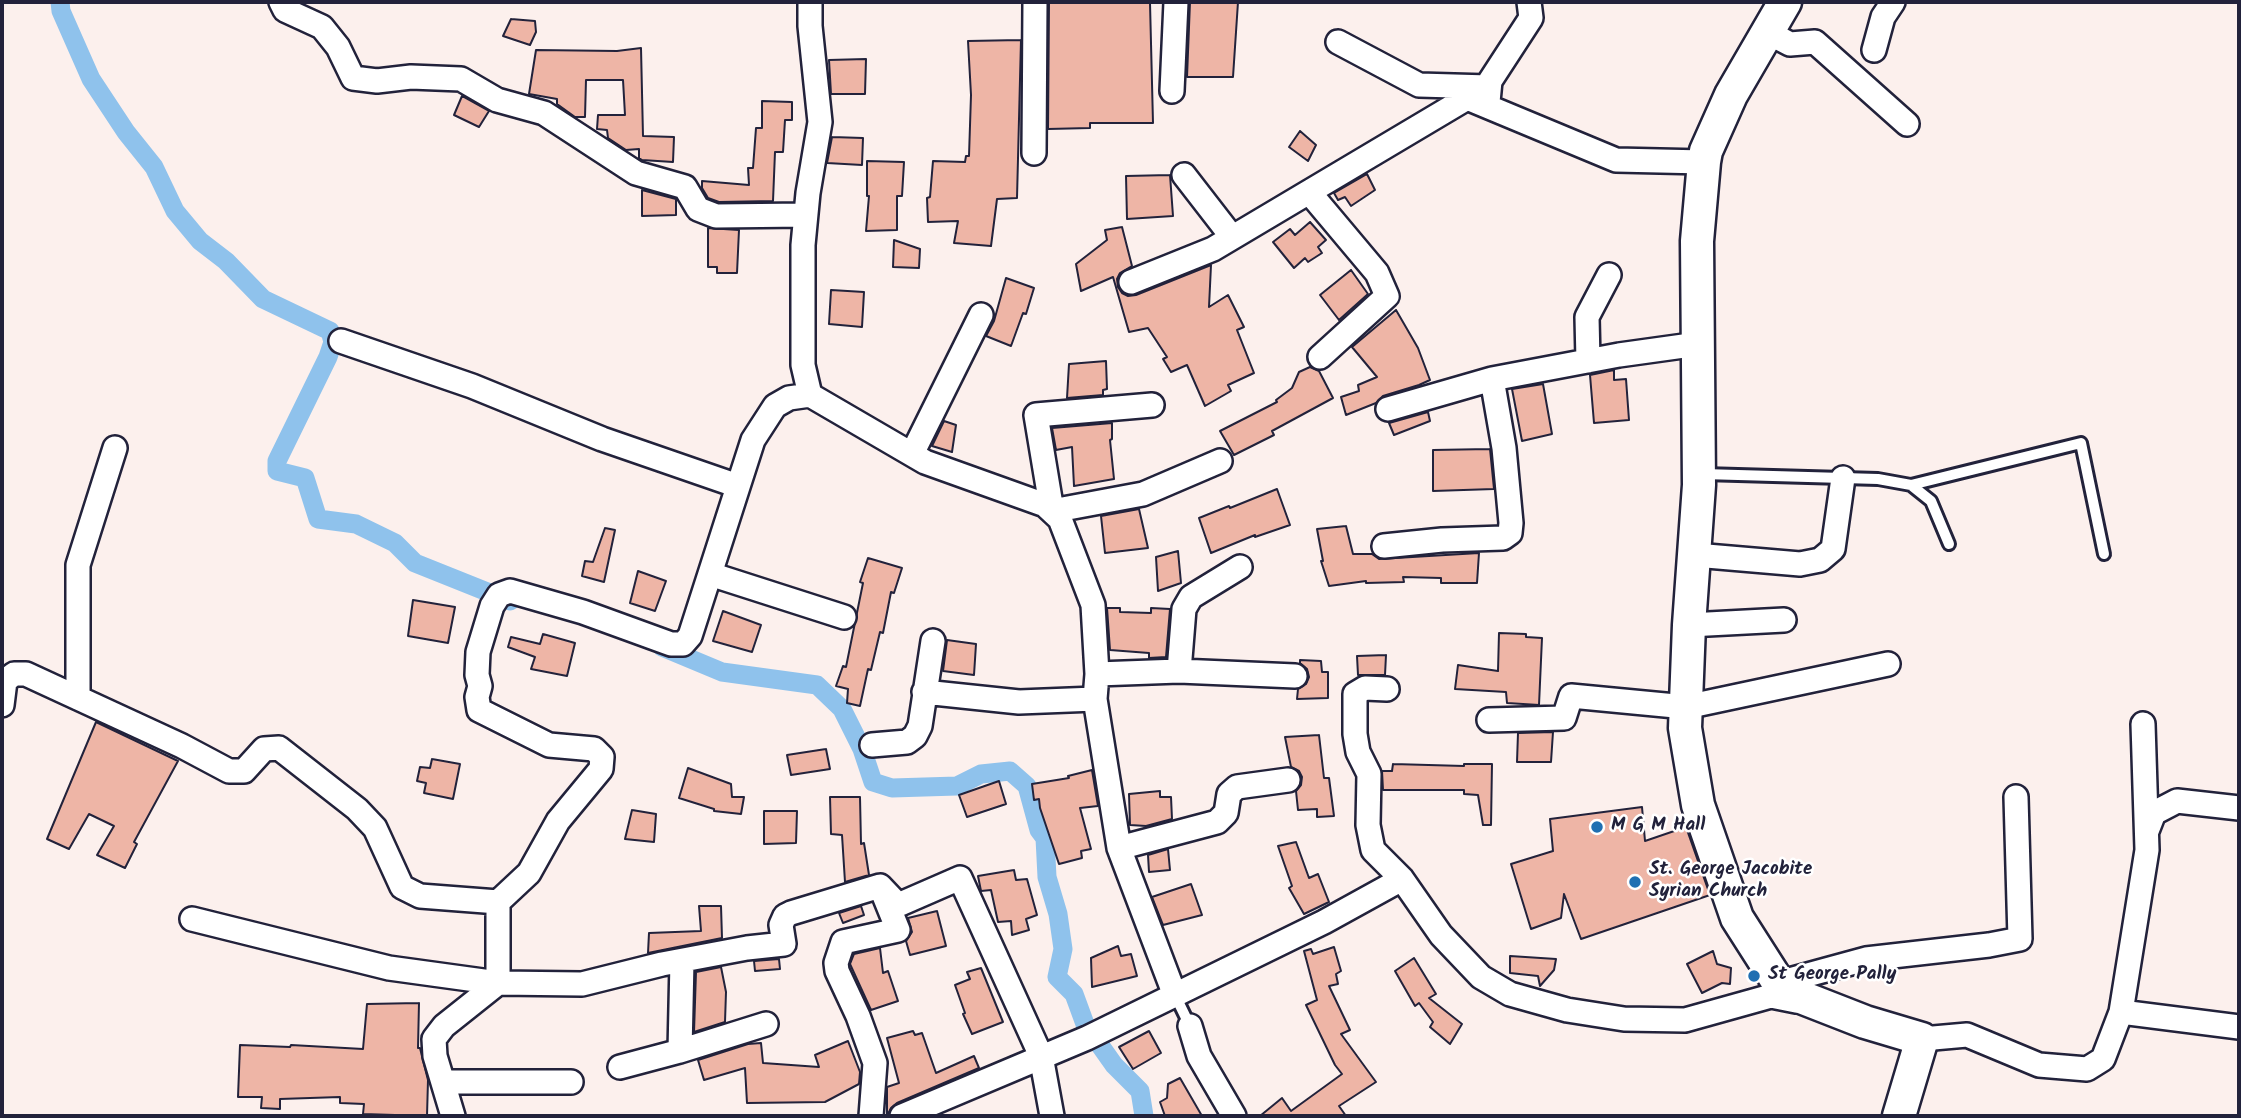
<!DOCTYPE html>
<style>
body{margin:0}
#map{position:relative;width:2241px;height:1118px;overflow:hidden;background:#fcf0ed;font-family:Kalam,sans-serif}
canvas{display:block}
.frame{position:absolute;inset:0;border:4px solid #22223b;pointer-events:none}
</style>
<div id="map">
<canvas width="2241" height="1118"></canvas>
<div class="frame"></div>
</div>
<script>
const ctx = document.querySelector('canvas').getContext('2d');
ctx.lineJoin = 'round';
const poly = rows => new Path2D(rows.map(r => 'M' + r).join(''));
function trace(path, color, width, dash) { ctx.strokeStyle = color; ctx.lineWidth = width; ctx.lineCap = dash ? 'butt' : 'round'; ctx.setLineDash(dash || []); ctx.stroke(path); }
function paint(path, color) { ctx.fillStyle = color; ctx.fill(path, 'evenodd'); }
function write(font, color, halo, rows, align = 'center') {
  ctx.font = font + ' Kalam,sans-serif'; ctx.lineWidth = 5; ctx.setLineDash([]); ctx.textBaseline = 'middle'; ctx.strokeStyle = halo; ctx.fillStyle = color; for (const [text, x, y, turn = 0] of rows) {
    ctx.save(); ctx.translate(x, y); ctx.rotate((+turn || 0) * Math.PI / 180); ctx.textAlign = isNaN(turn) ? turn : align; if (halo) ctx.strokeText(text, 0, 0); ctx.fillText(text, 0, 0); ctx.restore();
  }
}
trace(poly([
 [60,2,61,11,91,79,126,132,154,167,175,211,200,241,226,261,263,299,330,331,333,342,328,357,277,461,277,471,305,478,318,519,356,524,395,543,415,563,510,601],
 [662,647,722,672,817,685,842,709,862,749,873,782,892,788,957,786,981,774,1010,771,1027,786,1039,830,1045,838,1047,877,1058,914,1063,949,1057,977,1074,994,1085,1024,1114,1065,1140,1091,1144,1116]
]), '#8fc2ec', 19);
const building = poly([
 [1049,2,1150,3,1153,123,1090,123,1090,128,1048,129,1049,2],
 [1190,2,1238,2,1233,77,1187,77,1190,2],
 [511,19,535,21,536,32,530,45,503,36,511,19],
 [1021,40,1017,198,997,199,991,246,954,243,958,221,928,222,927,198,930,197,933,161,965,162,966,156,969,156,971,95,968,41,1021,40],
 [641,48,643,136,674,137,673,162,642,160,639,158,639,149,626,150,608,138,607,130,597,129,598,115,625,115,623,80,586,80,585,117,575,117,557,104,557,99,529,94,536,50,617,51,641,48],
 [866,59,865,94,831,94,829,60,866,59],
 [462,96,489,111,479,127,454,115,462,96],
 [762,101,792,102,792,120,785,120,783,152,775,152,773,201,719,202,708,198,702,188,702,181,749,185,748,168,753,168,756,128,762,128,762,101],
 [1300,131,1316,145,1308,161,1289,147,1300,131],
 [832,137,863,138,862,165,827,163,832,137],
 [867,161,904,162,902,196,897,196,897,230,866,231,869,196,867,196,867,161],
 [1367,174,1375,190,1351,206,1345,197,1338,200,1334,193,1367,174],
 [1170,175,1173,216,1127,219,1126,176,1170,175],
 [642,190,676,199,676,215,642,216,642,190],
 [1310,222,1326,240,1318,247,1322,253,1308,262,1305,258,1294,268,1273,242,1290,229,1295,235,1310,222],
 [1122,227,1132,266,1120,273,1117,279,1118,287,1122,293,1128,296,1136,295,1211,265,1209,307,1228,295,1244,327,1237,330,1254,373,1228,385,1231,391,1205,406,1187,365,1171,372,1163,359,1167,357,1148,328,1129,332,1113,277,1081,291,1076,264,1107,240,1105,230,1122,227],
 [708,228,739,230,737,273,717,273,717,267,708,267,708,228],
 [894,240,920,249,919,268,893,267,894,240],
 [1351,270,1368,294,1339,320,1320,295,1351,270],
 [1006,278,1034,288,1026,314,1023,313,1011,346,986,336,994,321,1006,278],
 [831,290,864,292,862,327,829,324,831,290],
 [1396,310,1418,348,1430,380,1419,385,1383,396,1376,403,1346,415,1341,397,1359,391,1358,385,1377,377,1352,347,1396,310],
 [1106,361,1107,389,1103,390,1103,395,1067,398,1069,364,1106,361],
 [1310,367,1319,371,1333,398,1272,431,1274,435,1234,455,1220,431,1277,402,1276,400,1292,388,1299,372,1310,367],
 [1614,370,1614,380,1626,379,1629,420,1594,423,1590,375,1614,370],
 [1543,384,1552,434,1522,441,1512,389,1543,384],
 [1428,412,1430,421,1394,435,1389,423,1428,412],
 [944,421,956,425,952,452,932,446,944,421],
 [1112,423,1112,439,1110,440,1114,479,1074,486,1072,447,1056,450,1052,428,1112,423],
 [1490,449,1494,489,1433,491,1433,450,1490,449],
 [1277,489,1290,525,1255,537,1255,535,1211,553,1199,518,1229,506,1230,508,1277,489],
 [1139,509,1148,548,1105,553,1101,516,1139,509],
 [1346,526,1353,554,1372,554,1379,559,1479,553,1477,583,1441,583,1441,578,1403,577,1404,582,1366,583,1366,581,1329,586,1321,561,1323,561,1317,529,1346,526],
 [605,528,615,530,604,582,582,576,585,561,593,562,605,528],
 [1178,551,1181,583,1158,591,1156,557,1178,551],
 [868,558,902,568,894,593,891,592,883,633,880,632,871,670,868,669,860,706,847,703,848,689,836,686,843,666,846,667,863,583,860,582,868,558],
 [638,571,666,581,655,611,630,603,638,571],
 [413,600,455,607,448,643,408,636,413,600],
 [1107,608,1120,608,1120,612,1151,613,1151,608,1170,609,1166,657,1149,658,1149,653,1110,650,1107,608],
 [723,611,761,625,752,652,713,641,723,611],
 [1499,633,1526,634,1526,637,1542,638,1539,705,1507,703,1506,692,1455,689,1458,665,1498,671,1499,633],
 [543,634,575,643,567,676,531,669,535,657,508,647,511,637,540,644,543,634],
 [947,640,976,644,974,675,943,671,947,640],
 [1386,655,1385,675,1358,675,1357,656,1386,655],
 [1300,660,1321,661,1322,672,1328,672,1328,698,1297,699,1298,689,1306,684,1309,677,1307,669,1300,663,1300,660],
 [96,722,178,761,134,842,137,844,125,868,97,855,114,826,89,814,69,849,47,839,96,722],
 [1553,732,1551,762,1517,762,1518,733,1553,732],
 [1319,735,1324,778,1329,778,1334,816,1317,817,1317,809,1298,810,1296,791,1301,785,1302,777,1299,771,1291,767,1285,737,1319,735],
 [826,749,830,769,791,775,787,755,826,749],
 [432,759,460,764,453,799,424,793,426,783,417,781,420,767,430,768,432,759],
 [1393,764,1464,766,1464,764,1492,764,1491,825,1483,825,1478,795,1464,794,1464,790,1383,790,1382,771,1392,771,1393,764],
 [688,768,731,784,732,797,744,797,741,814,714,811,714,809,679,798,688,768],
 [1092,770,1098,806,1080,808,1091,849,1081,851,1082,858,1059,864,1040,808,1039,799,1034,800,1032,784,1069,778,1068,776,1092,770],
 [999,781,1006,804,967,817,959,795,999,781],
 [1160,791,1160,797,1171,797,1172,819,1146,826,1130,825,1129,794,1160,791],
 [830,797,860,797,861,844,864,843,869,875,845,882,842,835,831,834,830,797],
 [1642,807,1645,841,1686,827,1710,895,1581,939,1564,894,1561,918,1531,929,1511,864,1553,851,1550,819,1642,807],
 [632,810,656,814,654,842,625,839,632,810],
 [764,811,797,811,796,843,764,844,764,811],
 [1296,842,1309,878,1318,874,1329,902,1304,914,1289,888,1292,886,1278,846,1296,842],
 [1168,849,1170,870,1149,872,1148,855,1168,849],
 [1014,870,1016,880,1027,879,1037,915,1026,919,1029,930,1012,935,1011,921,998,922,991,890,981,891,978,876,1014,870],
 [1191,884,1202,915,1163,925,1152,897,1191,884],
 [699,906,721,906,722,938,648,953,649,933,701,931,699,906],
 [861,906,864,915,843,923,839,913,861,906],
 [937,911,946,946,910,955,906,941,912,932,908,918,937,911],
 [1118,946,1121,956,1131,954,1137,976,1092,987,1091,958,1118,946],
 [1334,947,1341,971,1336,974,1338,984,1329,986,1350,1030,1341,1034,1376,1082,1339,1106,1346,1116,1260,1116,1282,1098,1291,1111,1342,1074,1335,1065,1306,1005,1317,1000,1304,951,1311,949,1313,954,1334,947],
 [880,948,883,973,888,971,898,1001,871,1010,850,964,854,954,880,948],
 [1713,951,1717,964,1731,968,1730,984,1722,983,1702,993,1687,964,1713,951],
 [1510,956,1556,959,1554,970,1540,986,1538,976,1510,973,1510,956],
 [1414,958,1436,994,1429,998,1462,1024,1450,1044,1430,1027,1433,1022,1419,1003,1415,1006,1395,971,1414,958],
 [779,959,780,969,755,971,754,961,779,959],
 [721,967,726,992,725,1022,694,1032,696,972,721,967],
 [981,968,1003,1022,972,1034,963,1014,965,1013,955,985,970,979,967,972,981,968],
 [419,1003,418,1048,420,1048,428,1080,427,1116,363,1114,364,1104,340,1103,340,1097,280,1099,280,1109,261,1108,262,1097,238,1097,240,1045,290,1047,291,1045,363,1049,367,1004,419,1003],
 [913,1031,915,1035,922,1033,936,1073,974,1056,979,1068,897,1103,891,1108,887,1116,887,1087,899,1083,887,1038,913,1031],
 [1149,1031,1161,1053,1133,1069,1119,1047,1149,1031],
 [848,1041,860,1072,859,1084,825,1102,747,1103,745,1068,704,1080,698,1060,748,1044,761,1043,763,1063,819,1067,815,1055,848,1041],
 [1180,1078,1202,1116,1165,1116,1160,1102,1167,1098,1168,1084,1180,1078]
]);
paint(building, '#eeb5a6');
trace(building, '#22223b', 2);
const lane = poly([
 [1703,474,1878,479,1911,485,1931,501,1949,544],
 [1911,485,2081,443,2104,554],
 [1174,993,1190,1026]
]);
const street = poly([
 [281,2,285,10,322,27,338,47,353,78,377,81,411,77,461,79,497,100,544,113,636,173,685,187,698,209,716,216,805,215],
 [810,2,810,26,820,122,808,193,803,245,803,365,810,395],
 [1767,32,1790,44,1815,42,1907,124],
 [1338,42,1419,85,1489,87],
 [1874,50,1883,17,1893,2],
 [1172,91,1176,2],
 [1488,102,1490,81,1531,18,1529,2],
 [1034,153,1035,2],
 [1184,175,1232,237],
 [1309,192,1377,273,1387,296,1320,357],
 [1131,282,1213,249,1467,98,1616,160,1704,162],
 [341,341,472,386,602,439,738,486],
 [1588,361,1587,317,1609,275],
 [1152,405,1036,415,1052,511,1143,494,1220,461],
 [1388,409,1492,379,1619,355,1698,344],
 [912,454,981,315],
 [1384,546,1442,540,1503,538,1510,533,1511,523,1504,448,1492,379],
 [1695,555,1800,564,1820,560,1833,549,1843,478],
 [710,574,844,617],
 [1689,625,1784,620],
 [1179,671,1184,609,1191,597,1240,567],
 [1097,674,1179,671,1295,676],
 [1387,689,1365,688,1355,694,1355,734,1358,752,1369,774,1368,825,1373,850,1402,879,1441,935,1481,977,1510,994,1567,1010,1624,1019,1685,1020,1771,996,1796,1001],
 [924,692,1019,702,1095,699],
 [78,698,78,565,115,448],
 [2,705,5,681,14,674,26,674,182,746,229,771,244,771,264,749,279,748,357,809,375,828,402,887,420,896,498,902,529,873,558,821,601,769,602,757,594,749,549,745,479,710,477,697,480,686,477,675,478,652,492,606,499,595,510,591,583,612,671,644,683,644,690,636,753,440,775,406,789,398,810,395,925,462,1045,505,1060,519,1093,605,1097,674,1095,699,1119,848,1174,993],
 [1489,720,1564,718,1571,696,1686,707,1888,664],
 [872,745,907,742,915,736,920,726,933,641],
 [2147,831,2154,813,2177,801,2239,808],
 [1119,848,1217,822,1226,813,1229,794,1237,787,1288,780],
 [192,919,389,968,498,983,498,902],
 [1778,983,1866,959,1989,945,2020,939,2016,797],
 [2121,1012,2239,1027],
 [1190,1026,1199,1056,1234,1116],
 [1922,1039,1967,1035,2039,1065,2087,1069,2103,1059,2121,1012,2147,850,2143,724],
 [680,1051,766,1024],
 [620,1067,680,1051,682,961],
 [443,1082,571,1082],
 [453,1116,435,1056,434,1039,444,1026,498,983,582,984,662,964,747,948,784,944,781,925,785,916,791,913,880,886,898,905,960,878,1041,1056,1052,1116],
 [871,1116,875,1063,858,1016,837,971,836,963,843,942,898,930,883,893],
 [902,1116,1087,1038,1324,922,1402,879]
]);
const secondary = poly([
 [1785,2,1731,95,1706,151,1704,162,1697,241,1699,485,1689,625,1685,728,1698,805,1737,918,1783,990,1865,1022,1922,1039,1899,1116]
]);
trace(lane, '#22223b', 16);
trace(street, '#22223b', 28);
trace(secondary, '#22223b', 37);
trace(lane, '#fff', 10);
trace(street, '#fff', 23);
trace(secondary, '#fff', 32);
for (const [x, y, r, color] of [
 [1597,827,7,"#1f6fb2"],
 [1635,882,7,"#1f6fb2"],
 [1754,976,7,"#1f6fb2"]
]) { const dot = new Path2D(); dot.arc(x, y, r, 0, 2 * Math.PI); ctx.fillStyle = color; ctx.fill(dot); trace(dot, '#fff', 2.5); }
write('bold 19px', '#22223b', '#fff', [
 ["M G M Hall",1611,827],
 ["St. George Jacobite",1649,871],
 ["Syrian Church",1649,893],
 ["St George Pally",1768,976]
], 'left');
</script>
